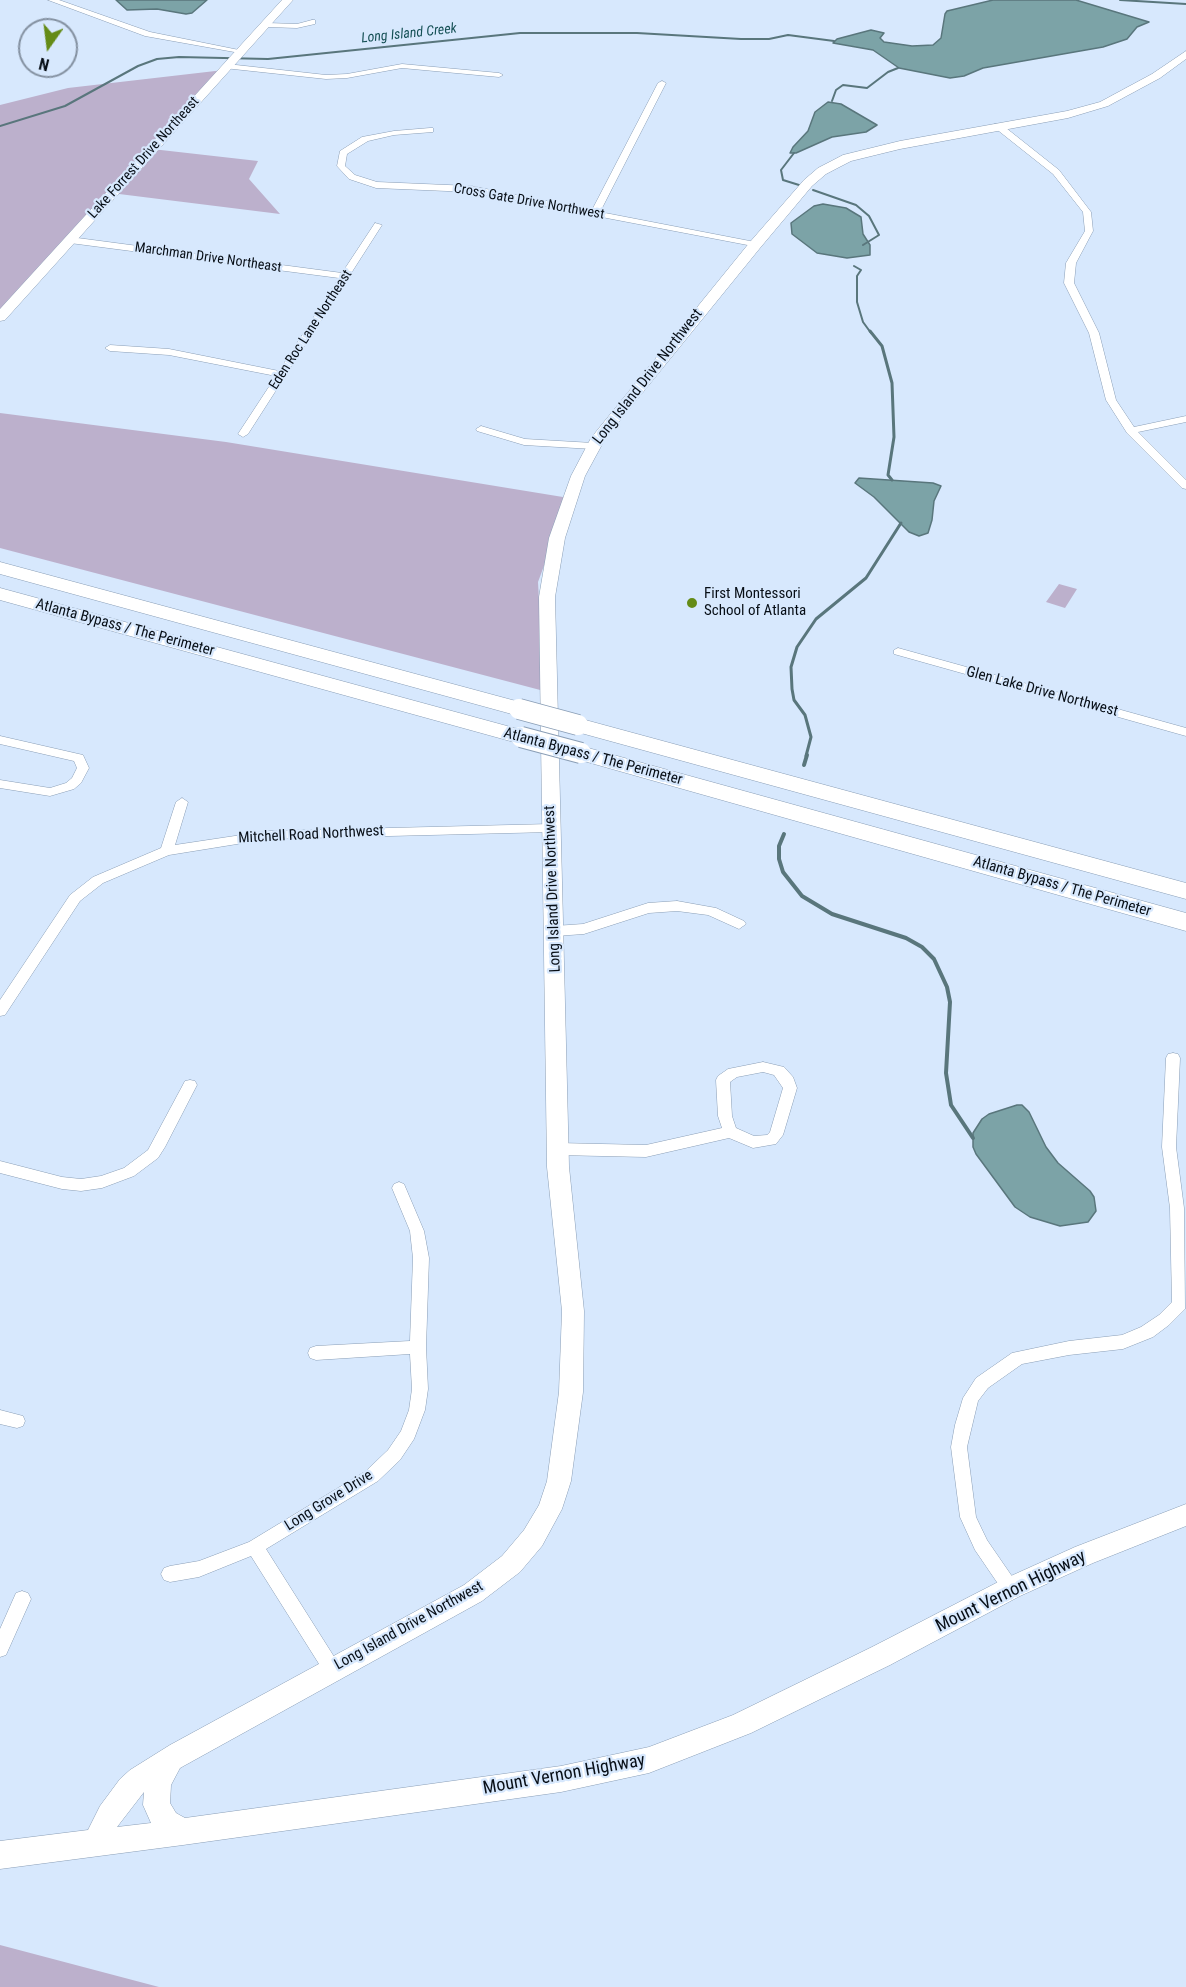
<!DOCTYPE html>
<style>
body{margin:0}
#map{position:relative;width:1186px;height:1987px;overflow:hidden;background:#d7e8fd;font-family:"Roboto Condensed",sans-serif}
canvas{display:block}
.north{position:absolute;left:18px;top:18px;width:60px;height:60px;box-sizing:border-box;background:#d7e8fd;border:2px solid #8491a1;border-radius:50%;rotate:194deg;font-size:16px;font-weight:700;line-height:24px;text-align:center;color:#070e16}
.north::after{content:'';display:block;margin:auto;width:21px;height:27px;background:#648b16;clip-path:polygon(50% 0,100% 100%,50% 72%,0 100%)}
</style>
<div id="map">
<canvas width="1186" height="1987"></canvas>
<div class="north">N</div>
</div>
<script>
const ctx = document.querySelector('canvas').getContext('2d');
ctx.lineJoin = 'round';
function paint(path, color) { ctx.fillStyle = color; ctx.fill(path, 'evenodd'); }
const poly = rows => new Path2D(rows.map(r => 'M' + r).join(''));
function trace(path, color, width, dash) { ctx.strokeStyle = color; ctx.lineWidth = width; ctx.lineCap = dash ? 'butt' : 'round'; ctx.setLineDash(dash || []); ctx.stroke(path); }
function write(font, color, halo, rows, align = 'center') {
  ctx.font = font + ' "Roboto Condensed",sans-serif'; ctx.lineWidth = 4.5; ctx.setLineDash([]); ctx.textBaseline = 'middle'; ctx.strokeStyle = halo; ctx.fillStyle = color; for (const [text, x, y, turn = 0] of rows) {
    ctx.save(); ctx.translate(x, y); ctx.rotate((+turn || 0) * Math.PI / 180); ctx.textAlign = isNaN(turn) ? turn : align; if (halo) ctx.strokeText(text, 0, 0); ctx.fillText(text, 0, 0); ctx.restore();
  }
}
paint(poly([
 [224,70,152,149,258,161,249,179,280,214,111,193,0,313,0,105,68,88],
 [0,413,226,442,569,498,538,582,544,691,0,548],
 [1059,584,1077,589,1065,608,1046,602],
 [0,1945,159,1987,0,1987]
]), '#bcb0cc');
const water = poly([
 [116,0,207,0,192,13,186,14,157,9,127,10,116,0],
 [993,0,1076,0,1149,22,1137,27,1127,39,1103,47,983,68,964,76,950,78,899,68,873,50,833,43,837,39,871,30,884,33,880,38,884,42,912,46,933,45,941,38,945,14,947,11,993,0],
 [828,102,841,104,877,125,866,132,832,137,796,153,790,153,793,147,808,131,815,112,828,102],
 [823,204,846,208,861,217,863,234,870,245,870,255,847,258,817,253,792,234,791,223,814,206,823,204],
 [859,478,933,483,941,486,934,501,932,520,928,533,919,536,909,532,874,497,855,483,859,478],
 [1017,1105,1022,1105,1029,1112,1046,1147,1058,1163,1090,1191,1094,1197,1096,1211,1088,1222,1060,1226,1030,1217,1015,1207,976,1154,973,1147,973,1133,982,1119,989,1114,1017,1105]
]);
paint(water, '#7ca3a7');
trace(water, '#59767c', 1.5);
trace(poly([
 [1120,0,1186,4],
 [832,101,836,90,843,85,867,88,888,72,898,68],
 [0,126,65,106,138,66,157,59,179,57,268,59,520,33,637,33,741,39,769,39,788,35,834,41],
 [794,153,781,170,783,180,799,185],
 [813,190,856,205,869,216,879,235,863,245],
 [854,266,861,270,857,276,857,302,863,322,871,333]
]), '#59767c', 2);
trace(poly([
 [870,331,882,346,892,383,894,437,888,475,892,480],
 [806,756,811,737,805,715,794,700,792,689,791,667,797,647,816,619,866,578,901,523]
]), '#59767c', 3);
trace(poly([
 [804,765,807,755],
 [784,834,779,846,779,859,783,872,802,896,832,914,906,938,922,947,934,959,947,987,950,1002,946,1073,951,1105,973,1138]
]), '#59767c', 4);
const street = poly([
 [48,0,59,0,150,32,244,51,240,53,145,36,48,0],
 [312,20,315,20,315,24,297,28,267,27,263,25,267,23,297,24,312,20],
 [227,64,326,75,347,74,402,64,499,73,503,75,499,77,402,68,347,78,326,79,224,68,224,64,227,64],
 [662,81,666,83,600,212,755,242,759,245,758,247,471,192,376,188,349,179,337,166,340,151,362,137,394,131,430,128,433,128,433,132,394,135,368,141,347,154,345,166,355,175,377,182,471,186,592,210,658,83,662,81],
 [995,124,1001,124,1059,170,1091,212,1093,231,1076,263,1074,283,1099,333,1116,400,1134,427,1186,416,1186,422,1138,432,1186,480,1186,489,1182,488,1127,433,1106,400,1089,333,1064,283,1066,263,1085,231,1083,212,1053,174,995,128,995,124],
 [375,223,382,225,248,434,243,437,238,434,276,376,169,355,110,351,105,348,110,345,169,349,279,371,339,278,70,243,66,240,70,237,342,273,375,223],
 [481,426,525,439,593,443,598,446,593,449,524,445,477,431,476,429,481,426],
 [898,648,1186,728,1186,736,894,654,894,650,898,648],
 [0,736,83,755,89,768,81,783,74,789,50,796,0,788,0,780,50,788,66,783,72,778,77,768,74,761,0,744,0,736],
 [182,798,188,802,175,845,268,831,551,824,557,828,551,832,268,839,169,855,103,883,80,901,5,1015,0,1016,0,1000,70,895,93,877,161,848,176,802,182,798],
 [677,901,716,908,744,921,746,924,739,929,708,915,677,911,649,913,584,934,555,936,548,931,555,926,583,924,648,903,677,901],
 [1173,1053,1178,1054,1180,1058,1176,1147,1184,1208,1185,1309,1169,1325,1153,1337,1123,1349,1069,1355,1022,1364,988,1388,978,1401,967,1447,976,1517,987,1540,1020,1588,1017,1594,1011,1596,1005,1594,975,1550,960,1517,951,1447,955,1425,963,1398,976,1378,1012,1353,1069,1341,1122,1335,1141,1327,1159,1315,1172,1302,1170,1208,1162,1147,1166,1058,1168,1054,1173,1053],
 [763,1062,784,1067,793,1077,797,1088,783,1135,776,1144,753,1148,729,1138,646,1157,557,1155,552,1153,550,1149,552,1145,557,1143,646,1145,722,1128,718,1116,716,1080,718,1076,728,1069,763,1062],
 [763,1072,774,1075,783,1088,770,1132,767,1135,754,1136,736,1128,732,1116,730,1082,737,1077,763,1072],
 [190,1080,195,1081,197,1085,165,1147,158,1158,134,1176,102,1188,81,1191,62,1189,0,1173,0,1161,62,1177,81,1179,101,1176,124,1168,148,1150,185,1081,190,1080],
 [399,1182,404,1184,424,1231,429,1258,426,1347,428,1389,425,1410,414,1439,400,1460,378,1481,266,1549,338,1663,341,1669,338,1675,332,1677,326,1675,251,1556,199,1577,170,1582,164,1580,161,1574,164,1568,170,1566,199,1561,249,1542,366,1471,388,1450,401,1431,409,1410,412,1389,410,1354,316,1360,310,1358,308,1353,310,1348,316,1346,410,1341,413,1258,410,1231,392,1188,394,1184,399,1182],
 [0,1410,23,1416,25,1421,23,1426,17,1428,0,1424,0,1410],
 [22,1591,28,1593,31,1599,6,1655,0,1657,0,1629,16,1593,22,1591]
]);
const secondary = poly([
 [282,0,293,0,5,320,0,321,0,309,282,0],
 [1186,51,1186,59,1160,78,1108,106,1068,118,900,149,851,161,826,174,812,186,760,248,605,439,585,476,565,538,555,597,569,1167,584,1311,583,1392,571,1481,562,1509,542,1546,520,1572,482,1601,180,1768,171,1785,170,1803,176,1813,185,1818,561,1766,649,1747,733,1715,872,1647,1002,1580,1075,1547,1186,1504,1186,1526,1093,1563,1020,1596,890,1665,751,1733,649,1773,561,1792,183,1845,0,1869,0,1841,88,1830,100,1806,120,1779,130,1770,170,1745,464,1585,502,1556,524,1530,539,1505,547,1481,559,1392,562,1311,547,1167,539,597,549,538,571,476,591,438,750,242,804,180,818,168,843,155,900,141,1067,111,1100,102,1152,74,1186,51],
 [144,1792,143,1805,151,1823,117,1827,144,1792]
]);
const highway = poly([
 [0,562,527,704,530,709,527,714,519,716,0,574,0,562],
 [0,588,529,732,532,737,529,742,521,744,0,600,0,588],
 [578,718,1186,883,1186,899,570,730,567,725,570,720,578,718],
 [581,746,1186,913,1186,931,573,758,570,753,573,748,581,746]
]);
trace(street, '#8a9eb6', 1);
trace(secondary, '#8a9eb6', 1);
trace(highway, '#8a9eb6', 1);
paint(street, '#fff');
paint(secondary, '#fff');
paint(highway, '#fff');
const highwayBridge = poly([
 [519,709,578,725],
 [521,737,581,753]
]);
trace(highwayBridge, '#8a9eb6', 22, []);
trace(highwayBridge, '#fff', 20);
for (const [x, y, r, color] of [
 [692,603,6,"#648b16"]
]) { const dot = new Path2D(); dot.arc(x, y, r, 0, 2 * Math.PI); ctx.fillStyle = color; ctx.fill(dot); trace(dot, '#d7e8fd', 2); }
write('italic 14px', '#144f54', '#d7e8fd', [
 ["Long Island Creek",409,34,-6]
]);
write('14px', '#070e16', '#d7e8fd', [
 ["Lake Forrest Drive Northeast",144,158,-48],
 ["Cross Gate Drive Northwest",529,202,10],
 ["Marchman Drive Northeast",208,258,8],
 ["Eden Roc Lane Northeast",311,330,-57]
]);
write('15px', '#070e16', '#d7e8fd', [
 ["Long Island Drive Northwest",648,377,-52],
 ["Atlanta Bypass / The Perimeter",125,628,15],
 ["Glen Lake Drive Northwest",1042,692,15],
 ["Atlanta Bypass / The Perimeter",593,757,15],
 ["Mitchell Road Northwest",311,835,-3],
 ["Atlanta Bypass / The Perimeter",1062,887,16],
 ["Long Island Drive Northwest",553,889,-92],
 ["Long Grove Drive",329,1501,-32],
 ["Long Island Drive Northwest",409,1626,-29]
]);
write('15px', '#070e16', '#d7e8fd', [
 ["First Montessori",704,594],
 ["School of Atlanta",704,611]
], 'left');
write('18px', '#070e16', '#d7e8fd', [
 ["Mount Vernon Highway",1011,1592,-26],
 ["Mount Vernon Highway",564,1775,-10]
]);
</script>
